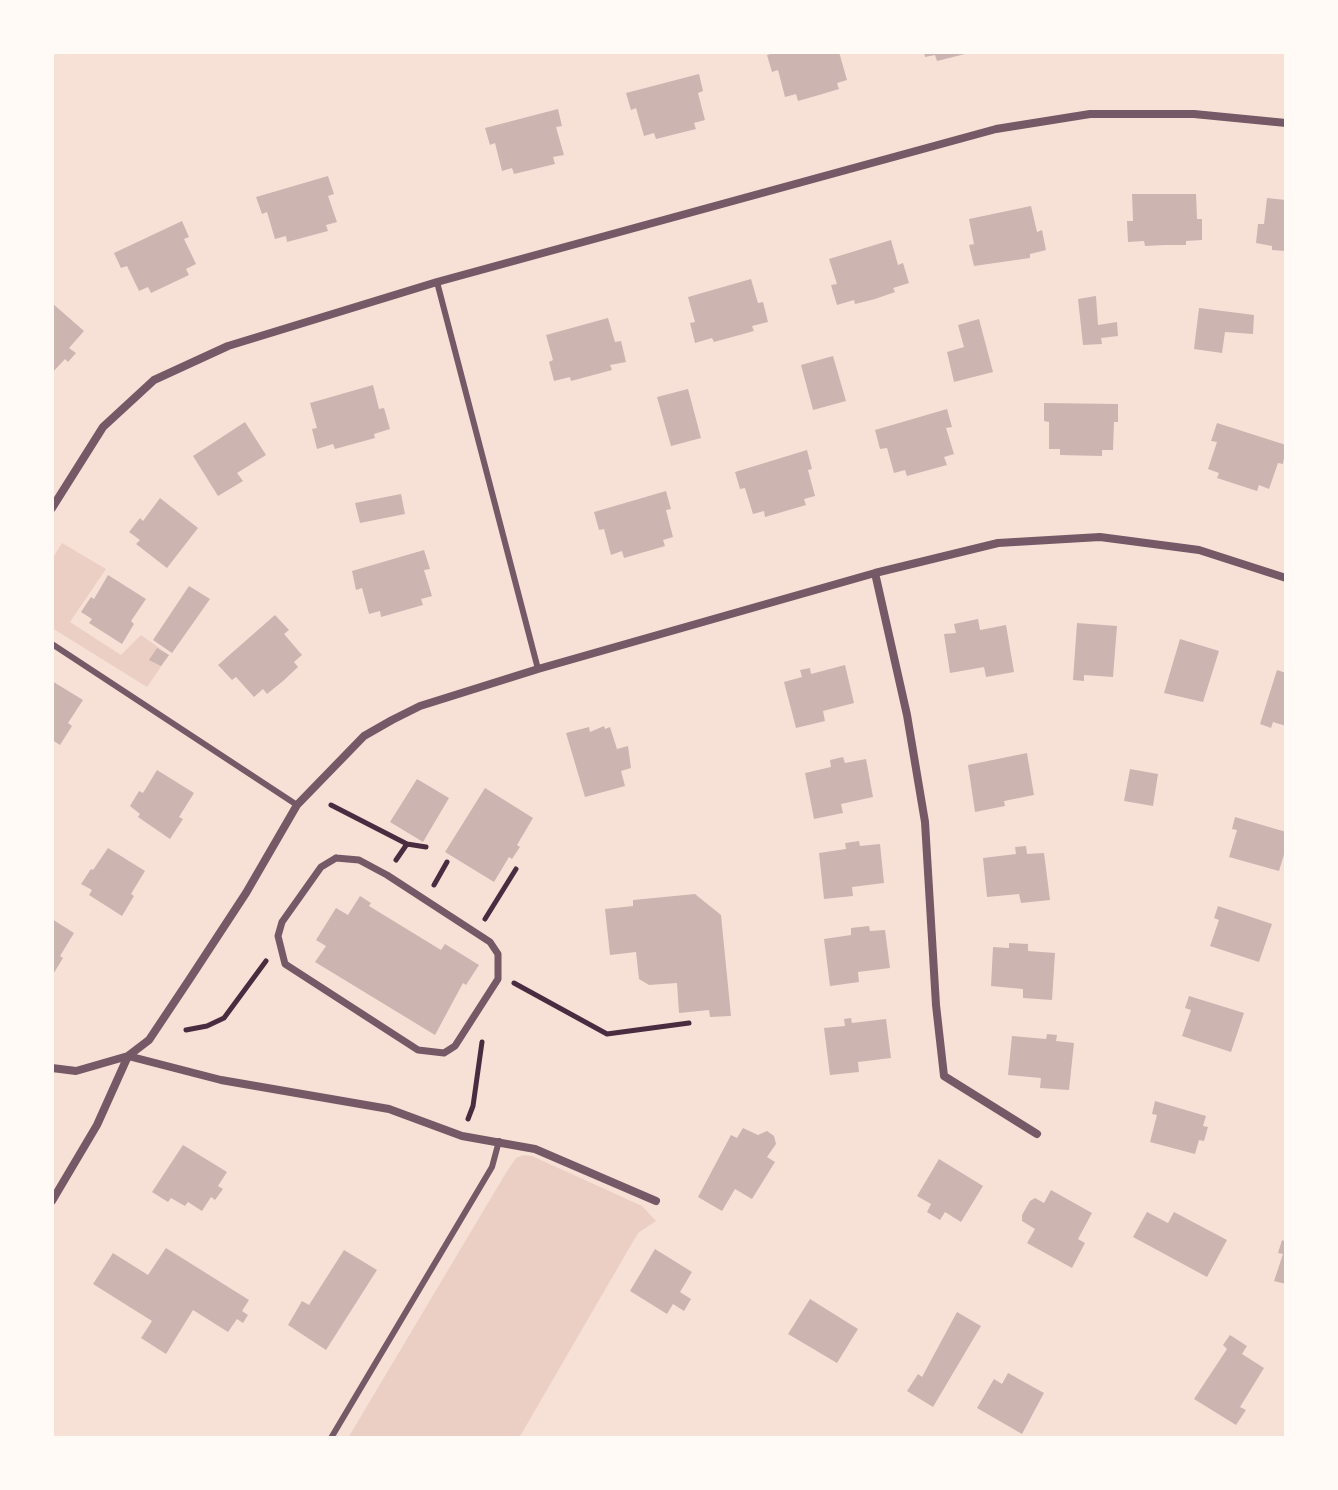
<!DOCTYPE html>
<style>
body{margin:0}
#map{position:relative;width:1338px;height:1490px;overflow:hidden;background:#f7e1d7;font-family:"Fira Sans",sans-serif}
canvas{display:block}
.frame{position:absolute;inset:0;border:54px solid #fffaf5;pointer-events:none}
</style>
<div id="map">
<canvas width="1338" height="1490"></canvas>
<div class="frame"></div>
</div>
<script>
const ctx = document.querySelector('canvas').getContext('2d');
ctx.lineJoin = 'round';
function paint(path, color) { ctx.fillStyle = color; ctx.fill(path, 'evenodd'); }
const poly = rows => new Path2D(rows.map(r => 'M' + r).join(''));
function trace(path, color, width, dash) { ctx.strokeStyle = color; ctx.lineWidth = width; ctx.lineCap = dash ? 'butt' : 'round'; ctx.setLineDash(dash || []); ctx.stroke(path); }
paint(poly([
 [62,543,106,569,70,622,121,655,141,635,169,655,147,687,52,628,52,559],
 [523,1155,532,1156,642,1206,656,1221,638,1233,519,1438,348,1438,507,1171,516,1158]
]), '#ebcfc5');
paint(poly([
 [777,52,839,52,847,80,837,83,839,89,819,95,798,101,796,94,785,97,778,70,772,72,767,55],
 [924,52,969,52,969,53,937,61,935,55,925,57],
 [699,74,703,91,698,93,705,120,694,123,696,129,656,139,654,133,644,136,636,108,631,110,626,93],
 [558,109,562,126,556,127,564,155,553,157,555,164,514,174,512,168,502,171,495,143,490,145,485,128],
 [328,176,334,194,328,196,337,222,326,225,328,231,287,242,286,236,275,239,267,212,262,214,256,197],
 [1132,194,1196,194,1197,219,1202,219,1202,240,1186,241,1186,245,1165,245,1145,246,1144,241,1128,242,1127,221,1133,221],
 [1267,198,1286,200,1286,251,1272,250,1272,246,1256,243,1258,224,1264,224],
 [1031,206,1037,232,1042,230,1046,250,1030,254,1030,258,974,266,969,245,974,244,969,219],
 [182,221,189,237,184,239,196,264,186,269,189,275,151,293,148,287,139,291,127,266,121,268,114,253],
 [891,240,898,265,903,263,909,283,893,288,895,292,875,299,855,304,854,300,837,305,831,285,837,284,829,259],
 [751,279,758,303,763,302,768,322,752,326,754,331,714,342,712,338,695,343,690,323,695,322,688,297],
 [1096,296,1098,325,1117,322,1118,336,1101,338,1102,344,1083,345,1078,299],
 [52,303,84,331,69,348,76,353,68,362,65,359,52,373],
 [1199,308,1254,315,1253,334,1225,332,1222,353,1194,349],
 [608,318,615,342,621,341,626,362,610,365,612,370,571,381,570,377,554,381,549,362,553,360,546,335],
 [979,319,993,372,954,382,947,352,964,347,958,325],
 [833,356,846,401,813,410,801,365],
 [373,385,379,409,384,408,390,429,374,434,375,438,335,449,333,444,317,449,312,429,317,428,310,403],
 [688,389,701,438,671,446,657,397],
 [1044,403,1118,404,1118,422,1114,422,1113,450,1102,450,1102,456,1060,455,1060,449,1049,449,1049,422,1044,421],
 [947,409,952,427,946,428,954,454,944,457,947,465,907,476,905,470,894,473,887,448,880,449,875,430],
 [245,422,266,455,237,473,243,481,218,496,193,456],
 [1217,423,1286,445,1283,464,1278,463,1269,489,1259,485,1257,491,1217,478,1219,473,1208,469,1217,442,1211,441],
 [807,450,812,469,808,470,815,496,804,499,806,505,765,517,764,511,753,514,745,488,740,489,735,472],
 [666,491,671,509,666,510,673,537,663,540,665,546,624,558,622,551,611,555,604,529,599,530,594,512],
 [401,494,405,514,360,523,355,503],
 [160,498,198,528,167,568,136,544,140,540,129,532,140,518,143,521],
 [424,550,430,569,424,570,432,596,421,599,423,605,381,617,380,611,369,614,362,588,356,590,352,571],
 [108,575,146,599,131,621,134,624,122,644,89,623,92,619,81,612,91,597,94,599],
 [189,586,210,599,172,653,153,640],
 [275,615,289,630,284,634,302,655,294,662,298,667,283,681,267,694,263,689,254,697,236,677,232,680,218,665],
 [978,619,980,630,1006,625,1014,672,986,677,984,667,950,673,944,634,956,633,954,624],
 [1077,623,1117,626,1113,677,1084,675,1084,681,1073,680],
 [1180,639,1219,651,1203,702,1164,693],
 [157,648,169,655,161,666,149,660],
 [845,665,854,703,823,711,825,721,796,728,784,682,802,677,800,670,810,668,811,674],
 [1277,670,1286,673,1286,726,1273,722,1271,728,1260,724],
 [52,681,83,700,68,723,72,726,60,745,52,740],
 [604,726,605,729,610,727,617,749,628,746,631,768,621,771,625,786,585,797,566,733,589,727,590,732],
 [1027,753,1034,795,1004,801,1005,806,975,812,968,765],
 [843,757,845,763,866,759,873,797,841,804,843,813,814,819,805,773,831,767,830,760],
 [1130,769,1158,774,1153,806,1124,801],
 [157,770,194,793,179,817,183,819,170,839,138,817,140,814,130,806,139,791,143,793],
 [417,779,449,798,423,842,390,822],
 [485,788,533,818,517,845,520,847,512,859,509,857,494,882,445,852],
 [1235,817,1286,832,1286,848,1279,871,1229,857,1237,830,1232,829],
 [859,841,860,846,880,844,884,883,852,887,853,896,824,899,819,853,846,849,845,843],
 [1026,846,1027,854,1044,853,1050,900,1021,903,1019,894,987,897,983,858,1016,854,1015,847],
 [108,848,145,871,131,894,134,896,122,916,89,895,92,890,81,884,91,869,93,870],
 [695,894,721,915,731,1016,710,1017,709,1010,679,1013,677,983,649,985,639,979,636,952,610,955,605,909,633,906,633,900],
 [360,896,371,903,369,906,441,950,445,944,479,965,466,985,463,983,435,1035,315,962,326,946,316,940,336,908,348,915],
 [1218,906,1272,924,1259,962,1210,946,1219,920,1214,918],
 [52,919,74,933,60,956,63,958,52,976],
 [869,926,870,931,885,930,890,968,858,972,859,982,830,986,824,939,851,935,851,928],
 [1009,943,1028,944,1028,951,1055,953,1052,1000,1023,998,1023,989,991,986,993,947,1009,948],
 [1189,996,1244,1013,1231,1052,1182,1036,1191,1010,1185,1008],
 [851,1018,852,1023,886,1019,891,1058,858,1062,859,1072,830,1075,824,1028,845,1026,844,1019],
 [1047,1034,1057,1035,1056,1041,1074,1043,1069,1090,1040,1088,1041,1078,1008,1075,1012,1036,1046,1039],
 [1155,1101,1206,1116,1203,1126,1208,1127,1204,1141,1199,1140,1195,1154,1150,1142,1157,1115,1152,1114],
 [743,1128,758,1135,767,1131,774,1136,776,1144,767,1157,775,1162,752,1199,735,1189,722,1211,698,1197,731,1135,737,1138],
 [183,1145,227,1172,218,1186,223,1189,215,1200,211,1197,202,1211,188,1202,185,1206,171,1198,168,1202,152,1192],
 [939,1159,983,1186,961,1222,945,1212,940,1220,927,1212,931,1204,917,1196],
 [1051,1190,1092,1213,1078,1239,1085,1243,1072,1268,1027,1243,1035,1229,1022,1221,1022,1215,1030,1201,1035,1198,1044,1203],
 [1147,1212,1168,1223,1174,1212,1227,1240,1207,1277,1133,1237],
 [1282,1240,1286,1242,1286,1284,1274,1281,1283,1254,1278,1253],
 [166,1248,249,1300,242,1311,248,1315,243,1323,237,1319,228,1332,193,1310,166,1354,141,1338,152,1321,93,1284,113,1253,148,1275],
 [655,1249,692,1272,680,1292,691,1299,684,1311,673,1304,667,1314,630,1291],
 [344,1250,377,1270,326,1350,288,1325,302,1301,309,1305],
 [810,1299,858,1329,837,1363,788,1334],
 [957,1312,981,1326,933,1407,907,1391,918,1374,922,1377],
 [1230,1335,1247,1346,1242,1354,1264,1368,1240,1407,1246,1410,1236,1425,1194,1399,1227,1349,1223,1345],
 [1008,1373,1044,1393,1022,1434,977,1408,994,1379,1002,1384]
]), '#ccb4b1');
trace(poly([
 [331,805,407,844,426,847],
 [396,860,407,844],
 [434,885,447,862],
 [485,919,516,869],
 [514,983,607,1034,689,1023],
 [186,1030,207,1026,224,1018,266,961],
 [468,1119,473,1106,482,1042]
]), '#4a2c40', 5);
trace(poly([
 [437,282,538,669],
 [52,644,297,805],
 [331,1438,492,1167,499,1141]
]), '#755966', 6);
trace(poly([
 [336,858,359,860,387,875,490,942,498,954,498,979,455,1046,444,1053,418,1050,285,964,278,936,282,922,321,867,336,858]
]), '#755966', 7);
trace(poly([
 [52,508,103,427,154,380,228,346,437,282,996,129,1090,114,1194,114,1286,123],
 [875,573,907,715,925,822,936,1005,944,1076,1037,1134],
 [52,1068,76,1071,128,1056,221,1080,389,1109,462,1136,535,1149,656,1201],
 [52,1201,97,1125,128,1056,149,1040,189,980,246,893,297,805,364,736,392,720,420,706,538,669,875,573,998,543,1100,537,1199,550,1286,578]
]), '#755966', 8);
</script>
